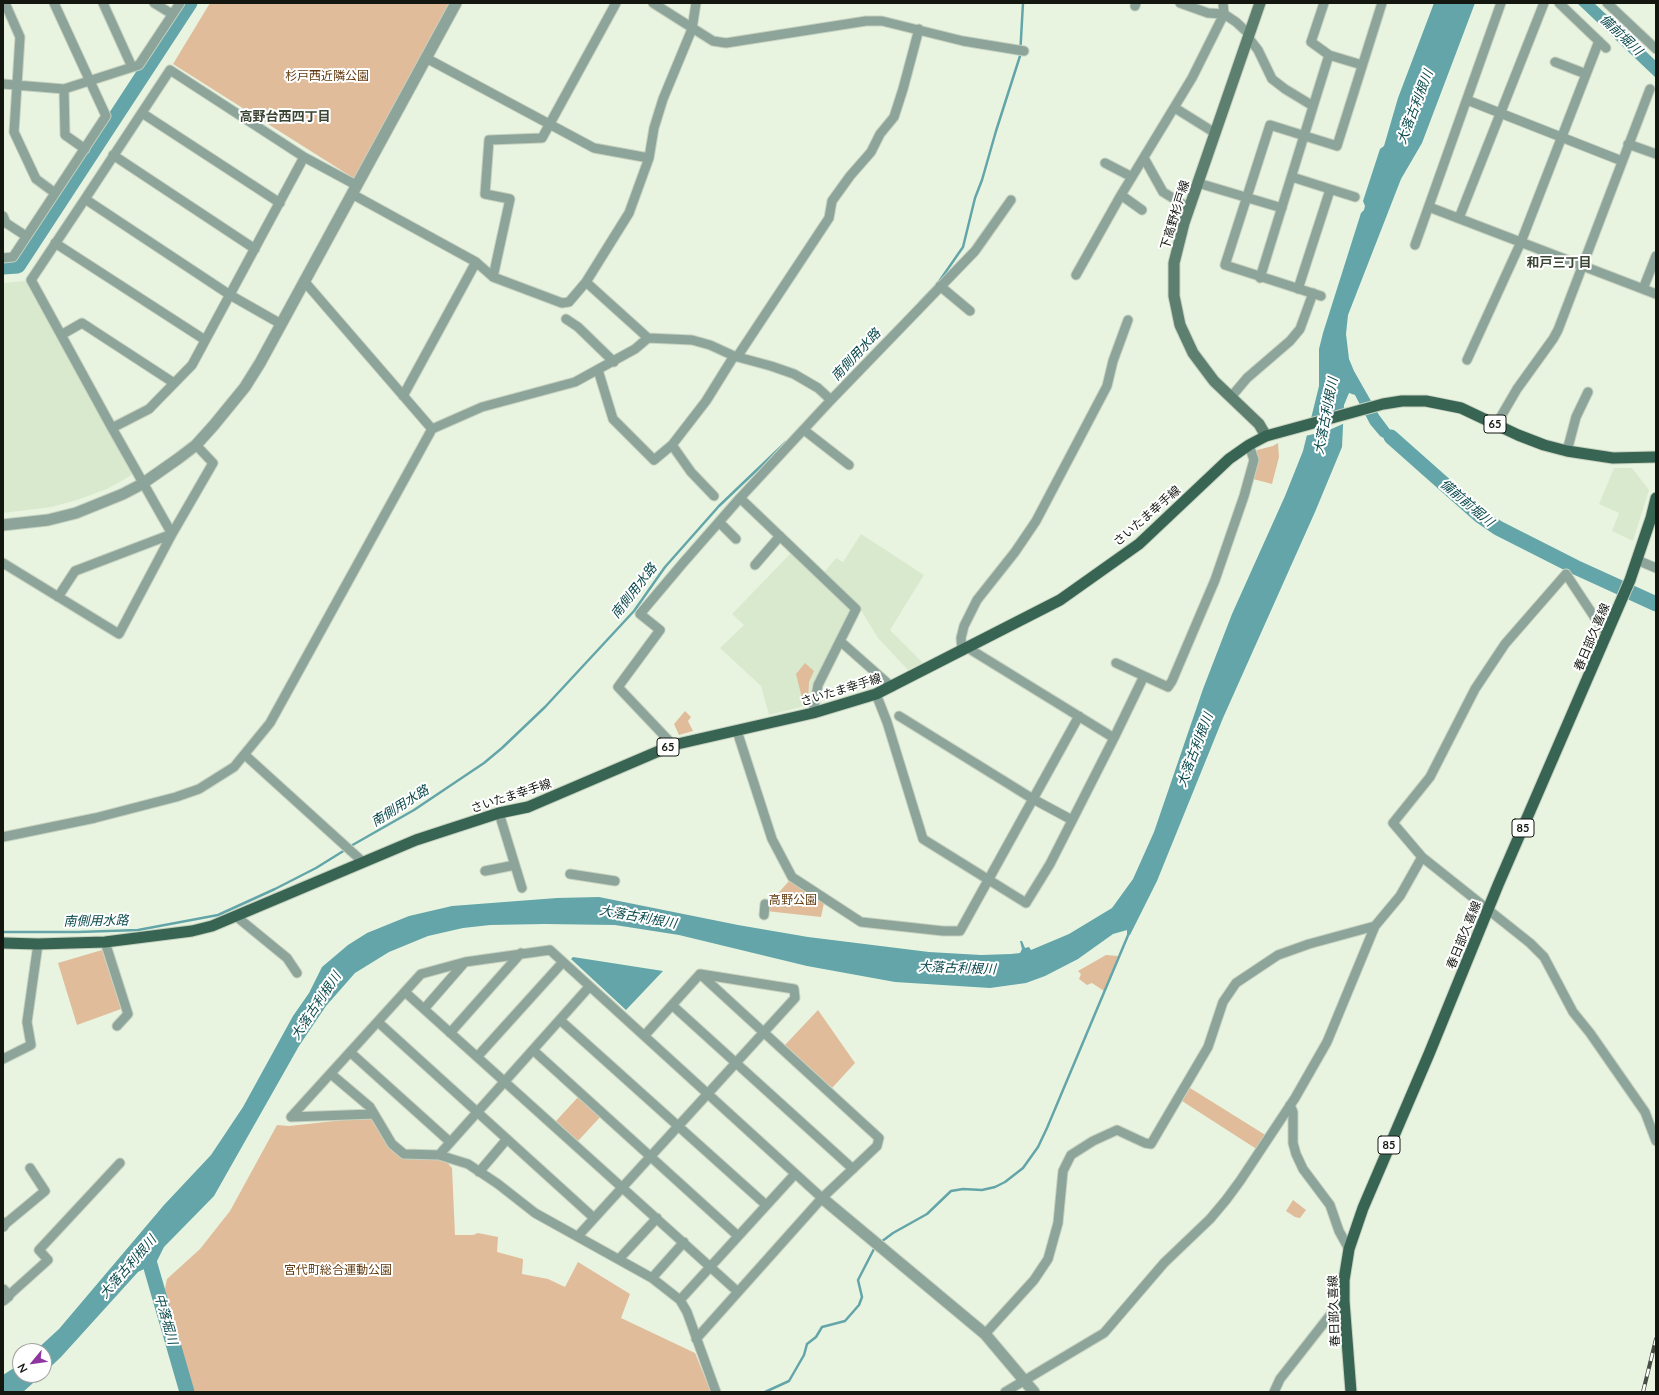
<!DOCTYPE html>
<meta charset="utf-8">
<style>
body{margin:0}
#map{position:relative;width:1659px;height:1395px;overflow:hidden;background:#e8f4e0;font-family:Lato,sans-serif}
canvas{display:block}
.frame{position:absolute;inset:0;border:4px solid #131710;pointer-events:none}
.north{position:absolute;left:12px;top:1343px;width:40px;height:40px;box-sizing:border-box;background:#fff;border:1px solid #a1a29f;border-radius:50%;rotate:241deg;font-size:11px;font-weight:700;line-height:16px;text-align:center;color:#131710}
.north::after{content:'';display:block;margin:auto;width:14px;height:18px;background:#8f35a1;clip-path:polygon(50% 0,100% 100%,50% 72%,0 100%)}
</style>
<div id="map">
<canvas width="1659" height="1395"></canvas>
<div class="frame"></div>
<div class="north">N</div>
</div>
<script>
const ctx = document.querySelector('canvas').getContext('2d');
ctx.lineJoin = 'round';
function paint(path, color) { ctx.fillStyle = color; ctx.fill(path, 'evenodd'); }
const poly = rows => new Path2D(rows.map(r => 'M' + r).join(''));
function trace(path, color, width, dash) { ctx.strokeStyle = color; ctx.lineWidth = width; ctx.lineCap = dash ? 'butt' : 'round'; ctx.setLineDash(dash || []); ctx.stroke(path); }
function write(font, color, halo, rows, align = 'center') {
  ctx.font = font + ' Lato,"Noto Sans JP",sans-serif'; ctx.lineWidth = 4; ctx.setLineDash([]); ctx.textBaseline = 'middle'; ctx.strokeStyle = halo; ctx.fillStyle = color; for (const [text, x, y, turn = 0] of rows) {
    ctx.save(); ctx.translate(x, y); ctx.rotate((+turn || 0) * Math.PI / 180); ctx.textAlign = isNaN(turn) ? turn : align; if (halo) ctx.strokeText(text, 0, 0); ctx.fillText(text, 0, 0); ctx.restore();
  }
}
paint(poly([
 [25,281,132,473,130,476,107,489,77,500,51,507,3,513,3,283],
 [1614,468,1632,468,1649,490,1633,541,1612,531,1619,513,1599,504],
 [861,534,924,575,890,630,923,663,908,670,878,638,859,607,813,704,769,715,761,686,720,648,744,625,732,614,792,552,821,576,836,558,843,562]
]), '#d9e9ce');
paint(poly([
 [210,3,450,3,355,179,173,64],
 [1278,443,1279,457,1272,484,1253,479,1257,450,1273,446],
 [805,663,814,671,809,682,808,702,803,702,796,674],
 [685,711,691,717,688,721,693,731,679,735,674,724],
 [789,881,792,882,824,903,821,917,766,911,766,907],
 [102,950,121,1009,77,1025,58,963],
 [1106,955,1118,956,1104,991,1092,983,1087,985,1079,979,1081,974,1078,971],
 [818,1010,855,1063,832,1088,784,1046],
 [1190,1088,1267,1136,1258,1150,1182,1101],
 [580,1095,602,1115,578,1141,556,1121],
 [371,1117,402,1158,445,1160,452,1168,455,1235,473,1235,478,1233,498,1237,497,1252,523,1259,522,1274,548,1279,565,1287,578,1262,630,1294,621,1318,695,1353,711,1392,193,1392,165,1289,167,1279,200,1249,230,1211,277,1125,289,1126],
 [1293,1200,1306,1210,1300,1218,1295,1217,1286,1211]
]), '#e0bc9b');
paint(poly([
 [1434,3,1475,3,1422,143,1401,179,1348,315,1346,334,1349,359,1354,371,1379,415,1406,451,1380,436,1370,424,1355,395,1349,393,1344,405,1342,447,1315,512,1223,718,1157,881,1130,935,1127,934,1127,930,1113,934,1078,959,1045,976,1026,983,990,988,895,982,807,966,679,935,615,925,545,924,490,925,463,928,428,936,389,952,355,973,326,1006,299,1046,214,1196,164,1247,156,1263,138,1272,61,1357,44,1373,44,1351,35,1351,59,1329,164,1205,211,1155,243,1107,293,1016,309,993,322,967,348,945,367,933,409,916,452,906,557,898,599,897,738,925,808,937,929,952,981,955,1011,954,1020,953,1022,949,1020,941,1022,941,1025,948,1029,947,1031,950,1069,934,1112,908,1133,879,1154,832,1203,689,1232,614,1285,496,1303,451,1319,386,1319,349,1323,333,1361,213,1364,210,1365,206,1363,201,1380,149,1384,146,1398,98],
 [1577,3,1594,3,1656,61,1656,78],
 [573,957,663,971,626,1010,571,959],
 [20,1364,20,1375,42,1375,23,1392,3,1392,3,1375]
]), '#63a5a9');
paint(poly([
 [1346,409,1345,423,1327,431,1305,436,1309,418]
]), '#e8f4e0');
trace(poly([
 [919,303,938,283,963,247,975,198,982,180,996,131,1020,56,1023,3],
 [349,847,414,810,484,763,502,748,545,707,634,611,665,567,719,506,786,442],
 [3,932,78,932,138,930,218,915,275,889,316,868,345,850],
 [881,1242,893,1233,927,1214,951,1191,963,1189,982,1190,995,1187,1005,1182,1023,1168,1038,1147,1047,1128,1129,933],
 [765,1392,789,1381,804,1355,807,1344,816,1337,822,1327,845,1321,859,1305,862,1297,858,1280,875,1247]
]), '#63a5a9', 2.5);
trace(poly([
 [3,267,18,266,190,3],
 [1391,437,1479,515,1498,528,1575,567,1656,604],
 [145,1247,187,1392]
]), '#63a5a9', 15);
const minor = poly([
 [5,3,20,37,14,132,36,179,55,193],
 [103,3,132,67],
 [154,3,172,14],
 [653,3,713,41,726,43,866,21,882,21,963,41,1024,51],
 [696,3,692,29,663,99,654,128,649,158,629,213,586,282,648,338,692,340,710,345,734,356,771,366,794,374,818,388,831,400,740,498,856,609,818,685,813,713],
 [1180,3,1208,13,1224,14,1236,22,1249,34],
 [1324,3,1311,42,1329,55,1362,65],
 [1559,3,1606,48],
 [1607,3,1656,49],
 [1135,6,1136,3],
 [1248,37,1258,50,1272,79,1285,89,1313,106],
 [426,58,594,148,649,158],
 [1555,62,1586,74],
 [3,84,64,89,139,65,180,3],
 [64,89,65,135,85,149],
 [1467,100,1622,161],
 [1175,108,1215,133],
 [142,113,280,203],
 [1628,144,1656,154],
 [113,155,255,249],
 [1144,158,1163,192,1189,208],
 [1105,163,1132,177],
 [1292,177,1355,197],
 [1198,183,1282,208],
 [352,194,476,262,493,277,562,303,569,302,586,282],
 [1121,195,1142,210],
 [85,199,170,70,304,157,356,185],
 [1429,207,1656,294],
 [3,216,6,223,26,236],
 [1459,218,1544,3],
 [55,243,205,340],
 [1415,245,1501,3],
 [3,258,13,257,106,116,54,3],
 [1076,275,1121,195,1192,78,1224,14,1223,3],
 [493,277,510,199,485,194,489,140,542,138,616,3],
 [1260,278,1329,55],
 [940,286,970,311],
 [1298,289,1330,190],
 [1643,289,1656,256],
 [1321,296,1225,265,1270,125,1337,146,1382,3],
 [566,319,578,327,614,362],
 [61,335,82,323,174,383],
 [737,357,829,218,832,201,850,176,871,152,880,134,894,117,903,89,919,29],
 [1467,360,1521,242,1599,41],
 [598,370,613,419,654,460,672,445,706,401,734,356],
 [403,396,476,262],
 [1231,397,1247,378,1290,341,1300,329,1313,293],
 [831,400,975,251,1011,200],
 [1496,425,1517,389,1553,339,1558,330,1650,89],
 [112,428,31,280,85,199,230,295,281,324],
 [432,429,482,407,575,382,635,349,648,338],
 [804,430,849,465],
 [672,445,691,472,714,496],
 [1567,451,1576,417,1588,392],
 [719,522,736,539],
 [1637,560,1656,568],
 [3,563,119,634,172,534,112,428,149,409,192,365,304,157],
 [755,565,780,536],
 [58,597,75,571,172,534,213,463,196,445],
 [1608,633,1601,627,1566,574,1505,644,1475,689,1430,777,1393,823,1422,857,1530,943,1544,957,1573,1012,1590,1033,1645,1112,1656,1141],
 [840,641,892,687],
 [962,651,961,638,964,626,977,600,1015,552,1036,521,1107,386,1113,361,1128,320],
 [1116,663,1144,676],
 [876,694,887,722,923,839,1026,903,1050,864,1114,738,968,648],
 [899,716,1033,799,1072,820],
 [737,731,772,839,792,877,861,922,943,931,960,931,1079,716],
 [1114,738,1144,676,1168,687,1172,681,1215,580,1244,496,1254,460,1249,445],
 [673,745,618,687,660,630,640,614,683,563,740,498],
 [245,755,363,862],
 [499,813,522,888],
 [3,837,95,818,176,797,199,789,234,767,270,723,432,429,304,281],
 [485,871,515,865],
 [570,874,615,881],
 [764,915,765,904],
 [237,917,287,958,297,973],
 [105,942,128,1014,117,1026],
 [405,992,738,1292],
 [672,1005,853,1169],
 [424,1009,465,962],
 [560,1020,766,1205],
 [378,1022,594,1218],
 [450,1033,521,953],
 [645,1035,700,974,879,1138,877,1146,822,1198,696,1339],
 [533,1050,738,1236],
 [350,1052,450,1142],
 [477,1057,563,962],
 [3,1059,31,1045,27,1022,38,944],
 [331,1074,370,1107,392,1144,404,1154,439,1155,468,1164,498,1184,535,1213,652,1278,680,1300,687,1312,716,1392],
 [1290,1105,1293,1112,1293,1143,1296,1154,1303,1169,1330,1205,1339,1231,1349,1249],
 [291,1117,421,974,465,962,550,950,822,1198],
 [291,1117,374,1114],
 [439,1155,589,987],
 [479,1172,507,1139],
 [4,1225,45,1191,30,1168],
 [578,1236,795,998,794,989,700,974],
 [619,1259,657,1218],
 [652,1278,684,1242],
 [8,1296,48,1260,39,1250,120,1163],
 [680,1300,795,1174],
 [985,1334,1034,1280,1048,1259,1058,1223,1063,1171,1071,1155,1093,1141,1117,1130,1145,1143,1151,1144,1208,1047,1223,1002,1236,983,1278,955,1309,944,1375,926],
 [1005,1392,1104,1333,1164,1263,1210,1219,1226,1200,1240,1181,1295,1098,1327,1042,1375,926,1400,896,1422,857],
 [1274,1392,1280,1379,1291,1365,1338,1305,1344,1301]
]);
const tertiary = poly([
 [3,525,48,520,76,513,123,494,142,484,179,458,196,445,214,425,245,387,260,363,456,3],
 [822,1198,985,1334,1034,1392],
 [3,1223,3,1226],
 [3,1290,8,1296,3,1300]
]);
const secondary = poly([
 [1260,3,1184,223,1174,263,1174,296,1180,325,1193,353,1214,381,1259,424,1266,436]
]);
const primary = poly([
 [3,943,38,944,105,942,192,931,212,926,416,840,499,813,528,807,673,745,813,713,876,694,1060,600,1139,544,1229,459,1249,445,1266,436,1383,404,1402,401,1426,401,1461,408,1518,435,1544,445,1567,451,1613,458,1656,457],
 [1351,1392,1344,1301,1344,1280,1349,1249,1363,1208,1429,1054,1498,885,1630,580,1651,518,1656,498]
]);
trace(minor, '#c6d1bf', 11);
trace(tertiary, '#c6d1bf', 13);
trace(secondary, '#c6d1bf', 13);
trace(primary, '#c6d1bf', 13);
trace(minor, '#8ca499', 9);
trace(tertiary, '#8ca499', 11);
trace(secondary, '#5c7f70', 11);
trace(primary, '#386553', 11);
const rail = poly([
 [1643,1392,1656,1339]
]);
trace(rail, '#474d43', 4);
trace(rail, '#fff', 2.5, [8]);
for (const [x, y, w] of [
 [1495,424,22],
 [668,747,22],
 [1523,828,22],
 [1389,1145,22]
]) { const box = new Path2D(); box.roundRect(x - w / 2, y - 9, w, 18, 3); ctx.fillStyle = '#fff'; ctx.fill(box); trace(box, '#131710', 1); }
write('bold 11px', '#131710', null, [
 ["65",1495,424],
 ["65",668,747],
 ["85",1523,828],
 ["85",1389,1145]
]);
write('12px', '#623b10', '#fff', [
 ["杉戸西近隣公園",327,76],
 ["高野公園",793,900],
 ["宮代町総合運動公園",338,1270]
]);
write('12px', '#131710', '#fff', [
 ["下高野杉戸線",1175,215,-73],
 ["さいたま幸手線",1147,516,-41],
 ["春日部久喜線",1592,637,-67],
 ["さいたま幸手線",841,690,-17],
 ["さいたま幸手線",511,796,-18],
 ["春日部久喜線",1464,935,-68],
 ["春日部久喜線",1334,1311,-92]
]);
write('italic 13px', '#0b494c', '#fff', [
 ["備前堀川",1621,35,43],
 ["大落古利根川",1415,107,-69],
 ["南側用水路",856,355,-47],
 ["大落古利根川",1326,416,-79],
 ["備前前堀川",1467,503,40],
 ["南側用水路",634,591,-52],
 ["大落古利根川",1195,750,-69],
 ["南側用水路",400,806,-32],
 ["大落古利根川",638,917,10],
 ["南側用水路",96,921,-1],
 ["大落古利根川",957,968,2],
 ["大落古利根川",316,1006,-56],
 ["大落古利根川",128,1267,-49],
 ["中落堀川",166,1319,74]
]);
write('bold 13px', '#3b4534', '#fff', [
 ["高野台西四丁目",285,117],
 ["和戸三丁目",1559,263]
]);
</script>
